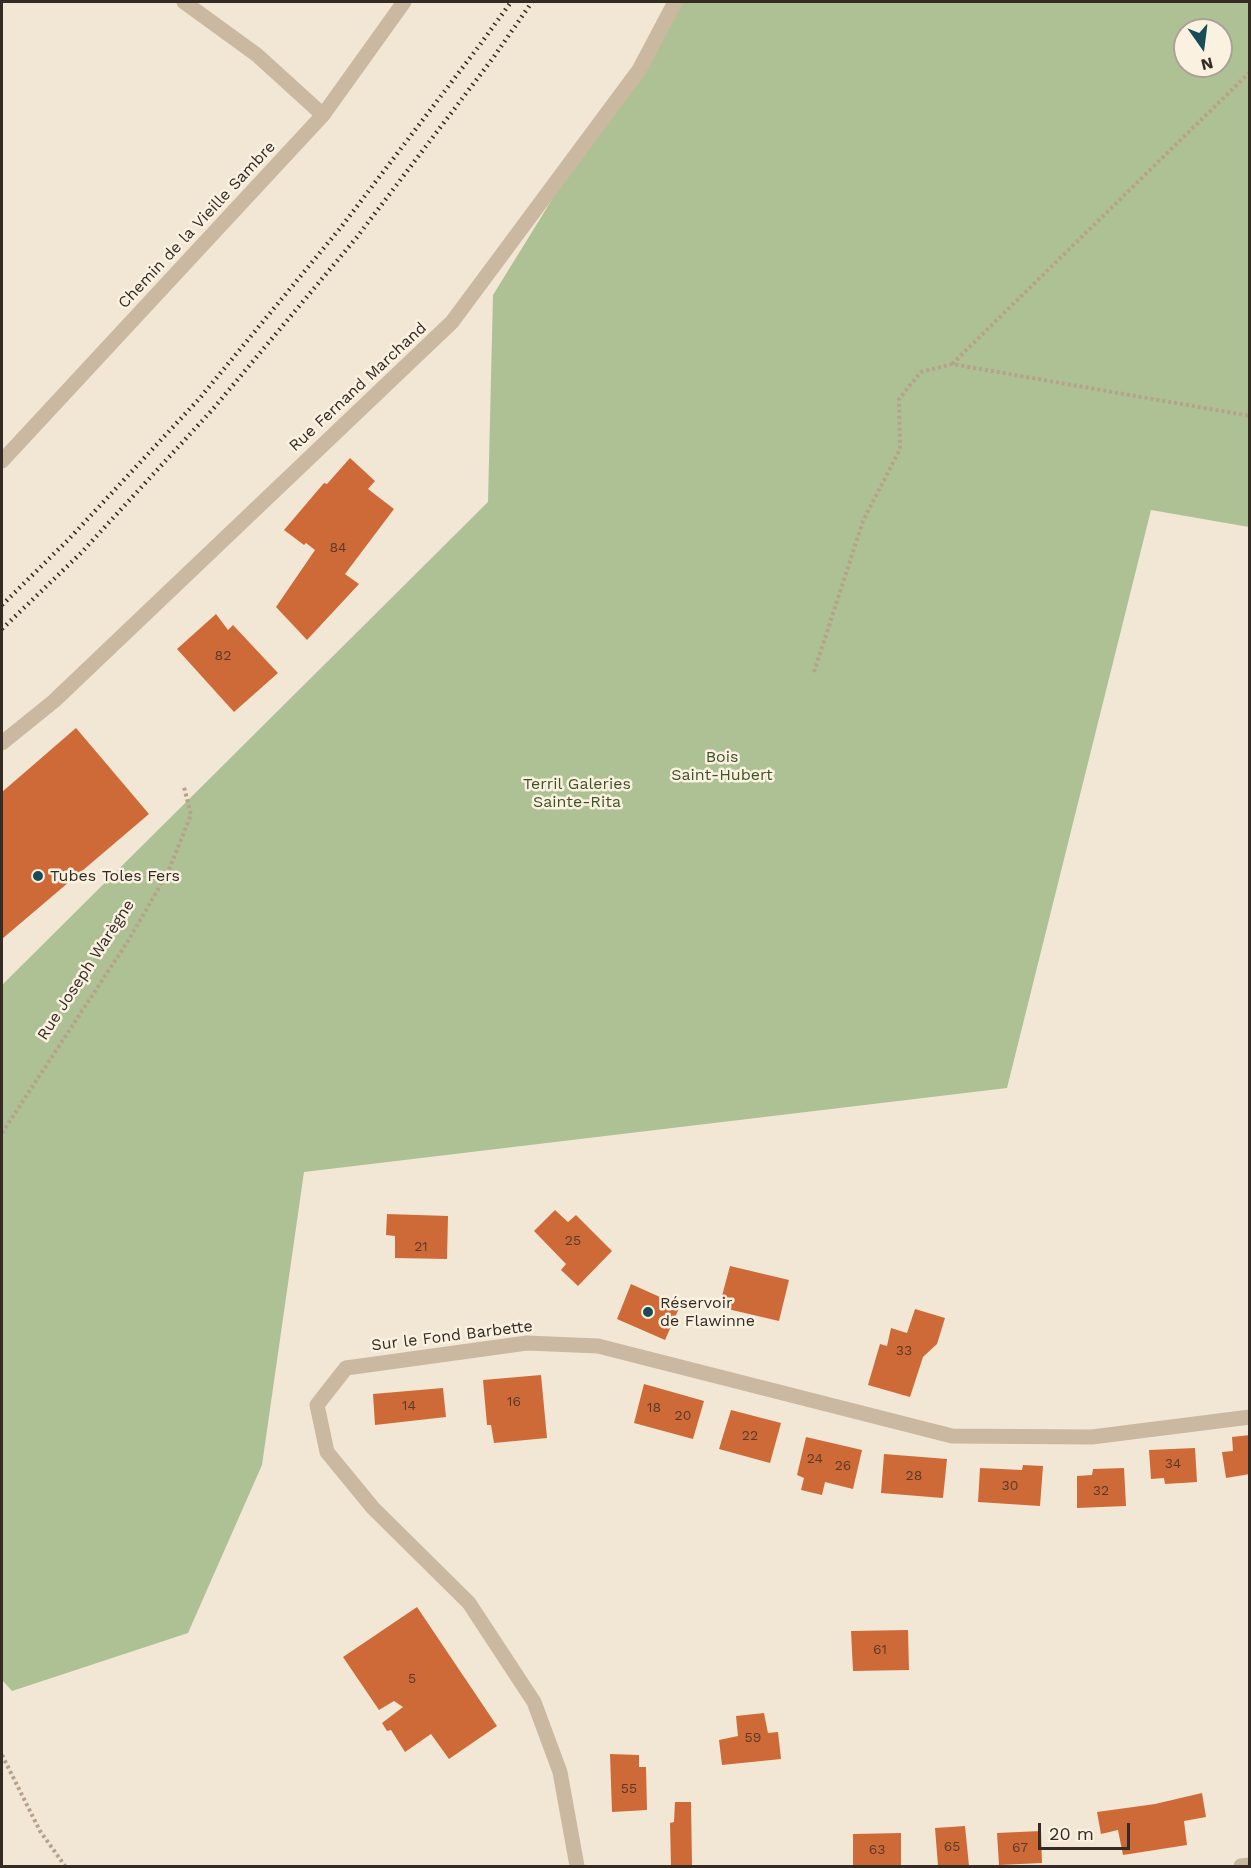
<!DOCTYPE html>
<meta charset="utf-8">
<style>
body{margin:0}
#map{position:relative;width:1251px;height:1868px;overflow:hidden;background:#f2e7d5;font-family:"Work Sans",sans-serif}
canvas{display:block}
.frame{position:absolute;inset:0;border:3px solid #342b24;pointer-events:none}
.north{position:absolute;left:1173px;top:18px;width:60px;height:60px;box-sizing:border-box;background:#faf1e1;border:2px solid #aba295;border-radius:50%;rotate:166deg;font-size:16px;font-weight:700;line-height:24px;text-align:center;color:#342b24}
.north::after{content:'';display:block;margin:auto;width:21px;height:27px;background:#184d57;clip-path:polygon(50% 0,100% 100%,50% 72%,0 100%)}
.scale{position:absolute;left:1038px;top:1823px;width:92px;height:27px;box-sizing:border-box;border:3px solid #342b24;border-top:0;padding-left:8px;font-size:18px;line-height:21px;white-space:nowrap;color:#342b24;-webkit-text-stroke:4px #faf1e1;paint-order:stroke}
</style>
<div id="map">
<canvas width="1251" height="1868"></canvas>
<div class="frame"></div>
<div class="north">N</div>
<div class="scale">20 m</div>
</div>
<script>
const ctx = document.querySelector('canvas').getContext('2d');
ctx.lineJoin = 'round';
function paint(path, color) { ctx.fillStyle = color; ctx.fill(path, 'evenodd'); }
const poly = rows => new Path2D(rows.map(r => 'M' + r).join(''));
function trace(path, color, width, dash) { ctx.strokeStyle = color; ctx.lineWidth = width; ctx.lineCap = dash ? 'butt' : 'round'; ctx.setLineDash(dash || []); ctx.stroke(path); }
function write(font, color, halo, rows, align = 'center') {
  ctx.font = font + ' "Work Sans",sans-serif'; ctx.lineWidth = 5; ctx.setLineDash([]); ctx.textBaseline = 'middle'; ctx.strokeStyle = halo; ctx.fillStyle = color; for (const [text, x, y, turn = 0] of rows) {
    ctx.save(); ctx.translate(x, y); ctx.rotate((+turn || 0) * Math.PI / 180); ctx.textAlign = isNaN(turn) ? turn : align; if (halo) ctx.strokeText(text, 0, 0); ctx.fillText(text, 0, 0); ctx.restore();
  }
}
paint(poly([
 [674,2,1249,2,1249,527,1151,510,1007,1088,304,1172,262,1465,188,1633,12,1691,2,1680,2,985,488,502,493,295],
 [1185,30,1221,30,1221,66,1185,66]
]), '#aec195');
paint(poly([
 [350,458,375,481,368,489,394,509,345,574,359,584,307,640,276,607,315,550,306,543,304,545,284,530,324,483,327,484],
 [216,614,228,630,233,625,278,673,234,712,177,649],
 [76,728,149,814,2,939,2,792],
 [555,1210,568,1222,576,1215,612,1251,578,1286,561,1270,566,1264,534,1231],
 [387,1214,448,1216,447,1259,395,1258,395,1236,386,1235],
 [730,1266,789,1280,779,1321,719,1307],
 [631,1284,680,1306,665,1340,617,1319],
 [915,1309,945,1318,937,1344,923,1357,910,1397,868,1385,880,1344,887,1346,891,1328,907,1333],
 [541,1375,547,1438,494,1443,491,1425,487,1425,483,1380],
 [644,1384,704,1401,693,1439,634,1423],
 [443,1388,446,1417,375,1425,373,1394],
 [731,1410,781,1423,770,1463,719,1449],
 [1250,1435,1250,1474,1226,1478,1222,1452,1233,1451,1232,1437],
 [806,1437,862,1450,853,1489,825,1482,822,1495,801,1490,804,1478,797,1475],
 [1195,1448,1197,1482,1165,1484,1164,1478,1151,1479,1149,1450],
 [884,1454,947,1459,943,1498,881,1493],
 [1023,1465,1043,1466,1040,1506,978,1502,980,1468,1022,1470],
 [1124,1468,1126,1506,1077,1508,1077,1476,1092,1475,1093,1469],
 [417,1607,497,1726,449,1759,431,1734,405,1752,391,1730,387,1731,382,1723,403,1707,394,1701,379,1710,343,1657],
 [908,1630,909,1670,853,1671,851,1631],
 [764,1713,768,1733,778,1732,781,1759,722,1765,719,1740,738,1736,736,1716],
 [610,1754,639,1755,639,1767,646,1767,647,1810,612,1812],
 [1202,1793,1206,1817,1184,1821,1187,1845,1123,1855,1118,1830,1101,1834,1097,1812,1155,1804],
 [675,1802,691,1802,692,1865,671,1866,670,1823,674,1822],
 [965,1826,969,1866,938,1866,935,1828],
 [1041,1831,1042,1863,999,1865,997,1833],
 [901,1833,901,1866,853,1866,853,1834]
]), '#ce6a37');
trace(poly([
 [952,364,1250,72],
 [814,672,863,521,900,449,899,399,921,372,952,364,1250,416],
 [2,1133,128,941,168,872,191,815,184,787],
 [2,1755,40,1831,65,1866]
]), '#b6a28b', 4, [3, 3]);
trace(poly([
 [184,2,257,55,323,115],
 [2,461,323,115,404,2],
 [2,743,54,701,452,322,639,70,675,2],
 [577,1866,560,1772,534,1702,469,1603,373,1508,327,1452,317,1405,346,1368,527,1343,598,1346,952,1436,1092,1437,1250,1417],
 [1241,1866,1250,1865]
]), '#cab8a1', 15);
trace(poly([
 [2,605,69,539,199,399,342,226,479,46,511,2],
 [2,629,81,553,213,409,357,237,493,58,532,2]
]), '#342b24', 4.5, [1.5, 4.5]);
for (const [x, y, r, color] of [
 [38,876,6,"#184d57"],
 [648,1312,6,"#184d57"]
]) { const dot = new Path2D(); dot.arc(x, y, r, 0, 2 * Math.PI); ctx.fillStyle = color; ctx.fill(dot); trace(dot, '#faf1e1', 2); }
write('14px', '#5a3b29', null, [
 ["84",338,548],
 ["82",223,656],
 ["25",573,1241],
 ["21",421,1247],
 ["33",904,1351],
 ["16",514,1402],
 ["14",409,1406],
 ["18",654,1408],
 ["20",683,1416],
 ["22",750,1436],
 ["24",815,1459],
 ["34",1173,1464],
 ["26",843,1466],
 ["28",914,1476],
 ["30",1010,1486],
 ["32",1101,1491],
 ["61",880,1650],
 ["5",412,1679],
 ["59",753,1738],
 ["55",629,1789],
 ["65",952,1847],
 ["67",1020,1848],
 ["63",877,1850]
]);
write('16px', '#342b24', '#faf1e1', [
 ["Chemin de la Vieille Sambre",197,225,-47],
 ["Rue Fernand Marchand",358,387,-43],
 ["Rue Joseph Warègne",86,970,-57],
 ["Sur le Fond Barbette",452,1336,-7]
]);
write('16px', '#3f5327', '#faf1e1', [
 ["Bois",722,757],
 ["Saint-Hubert",722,775],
 ["Terril Galeries",577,784],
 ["Sainte-Rita",577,802]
]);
write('16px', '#342b24', '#faf1e1', [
 ["Tubes Toles Fers",50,876],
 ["Réservoir",660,1303],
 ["de Flawinne",660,1321]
], 'left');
</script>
